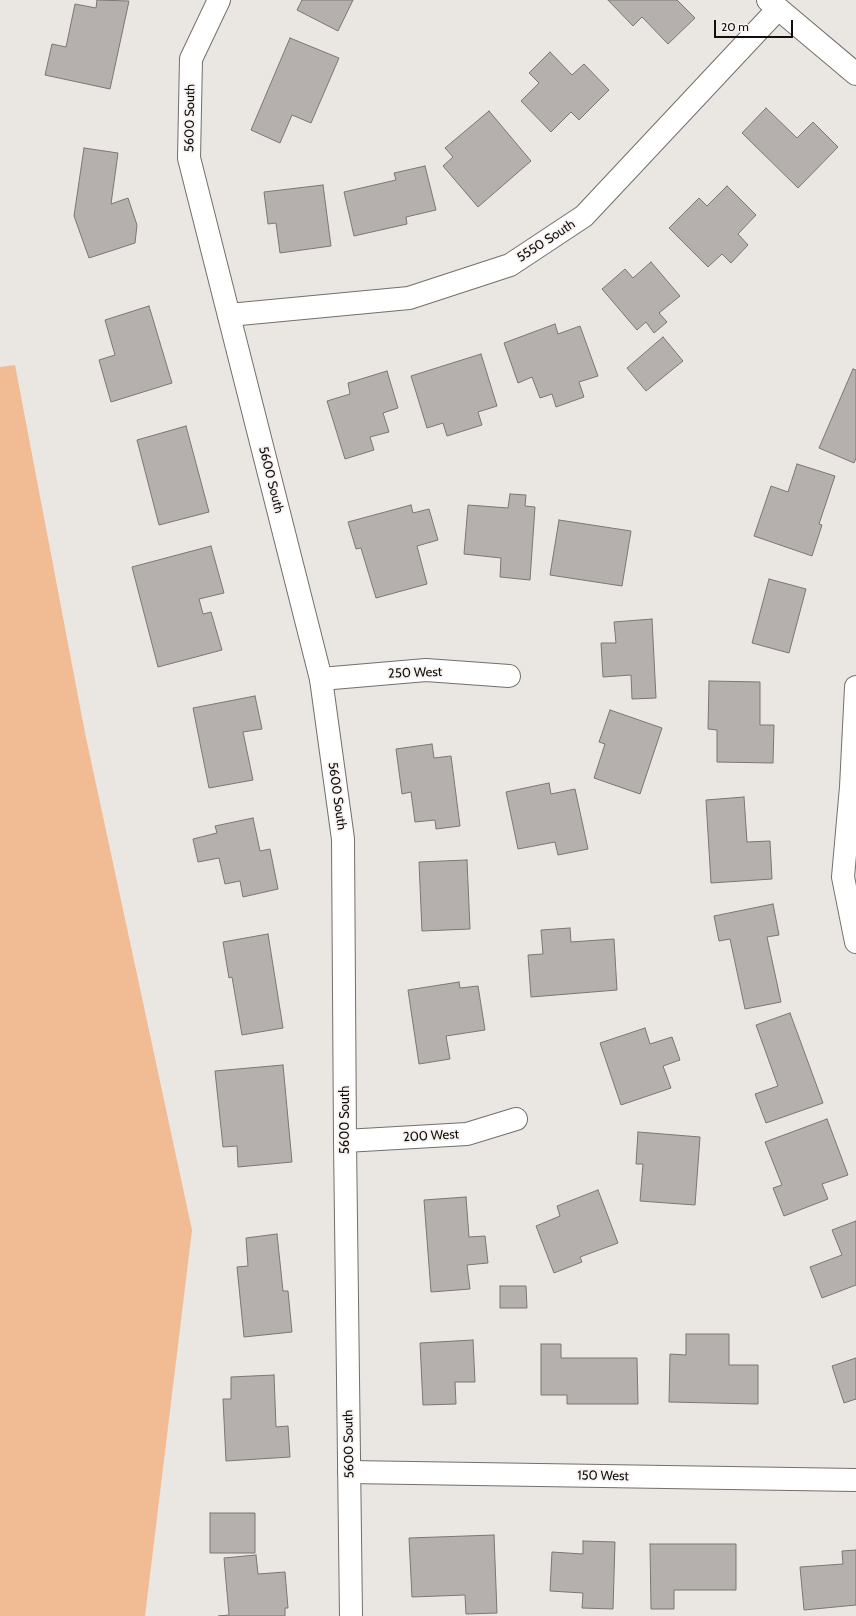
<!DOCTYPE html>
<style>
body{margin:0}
#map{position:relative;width:856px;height:1616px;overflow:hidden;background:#eae6e2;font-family:Cabin,sans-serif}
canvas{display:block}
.scale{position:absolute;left:714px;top:20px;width:79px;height:18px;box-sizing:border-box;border:2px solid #0f0e0d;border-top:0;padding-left:5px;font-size:12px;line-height:14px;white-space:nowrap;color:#0f0e0d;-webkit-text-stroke:3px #f8f3f0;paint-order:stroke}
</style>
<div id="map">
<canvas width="856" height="1616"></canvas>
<div class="scale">20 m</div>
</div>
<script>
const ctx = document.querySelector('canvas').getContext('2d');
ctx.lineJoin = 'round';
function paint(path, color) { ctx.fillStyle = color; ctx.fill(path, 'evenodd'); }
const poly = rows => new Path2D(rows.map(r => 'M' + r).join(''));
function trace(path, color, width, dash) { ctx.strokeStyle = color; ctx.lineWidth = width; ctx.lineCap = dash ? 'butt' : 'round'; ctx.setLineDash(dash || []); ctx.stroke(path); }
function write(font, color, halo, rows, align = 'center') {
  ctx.font = font + ' Cabin,sans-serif'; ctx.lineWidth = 3.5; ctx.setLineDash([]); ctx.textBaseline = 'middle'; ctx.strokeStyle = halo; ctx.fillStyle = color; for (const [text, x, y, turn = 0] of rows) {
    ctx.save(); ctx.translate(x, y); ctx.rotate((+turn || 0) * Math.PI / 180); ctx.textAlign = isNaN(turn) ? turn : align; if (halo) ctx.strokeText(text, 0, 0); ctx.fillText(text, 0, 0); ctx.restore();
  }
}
paint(poly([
 [15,365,85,733,192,1230,145,1616,0,1616,0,367]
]), '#f1bb94');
const building = poly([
 [97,0,129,1,110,89,45,75,52,44,66,47,75,4,96,8,97,0],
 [302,0,353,0,338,31,297,10,302,0],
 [608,0,677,0,695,18,668,44,642,17,633,26,608,0],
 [290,38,339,58,311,123,292,115,280,143,251,130,290,38],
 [550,52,572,75,584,64,609,90,579,120,571,112,551,132,521,101,539,83,529,73,550,52],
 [766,108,797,138,813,122,838,147,798,188,742,133,766,108],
 [489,111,531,161,478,207,443,166,453,157,445,148,489,111],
 [84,148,118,153,111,204,128,198,137,225,135,243,89,258,74,216,84,148],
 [425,166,436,210,406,217,407,224,354,236,344,192,396,180,394,173,425,166],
 [323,185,331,246,280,253,276,223,268,224,264,192,323,185],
 [727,186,756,215,738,234,748,245,731,263,722,254,708,267,669,228,699,198,707,206,727,186],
 [651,262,680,296,659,313,667,322,654,333,646,322,637,330,602,289,625,269,633,278,651,262],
 [149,306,172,383,111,402,99,360,115,355,105,320,149,306],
 [555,324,558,334,580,326,598,376,579,382,584,397,556,407,552,394,540,398,532,377,518,383,504,343,555,324],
 [663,337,683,361,646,391,627,368,663,337],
 [481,354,497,406,478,412,482,425,447,436,443,423,427,428,411,376,481,354],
 [853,369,856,370,856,458,854,463,819,448,853,369],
 [387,371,398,408,383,413,389,432,370,437,374,450,345,459,327,401,350,394,348,383,387,371],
 [186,426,209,512,159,525,137,440,186,426],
 [797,464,835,476,819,524,822,525,812,556,754,536,771,486,788,492,797,464],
 [510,494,526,495,525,506,535,507,530,580,500,577,501,558,464,554,468,505,508,508,510,494],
 [411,505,413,513,429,509,438,540,417,546,427,584,376,598,361,548,356,549,348,522,411,505],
 [559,520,631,531,622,586,550,575,559,520],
 [211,546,224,593,199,599,203,614,211,612,222,650,158,667,132,567,211,546],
 [769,579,806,589,789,653,752,643,769,579],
 [652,619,656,698,632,699,631,675,603,677,601,643,616,643,614,622,652,619],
 [709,681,760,682,760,725,774,725,773,763,717,762,717,730,708,729,709,681],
 [255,696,262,729,243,732,253,780,209,788,193,708,255,696],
 [610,710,662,728,640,794,594,778,605,744,599,742,610,710],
 [432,744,434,758,451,756,460,826,436,829,435,820,415,822,411,792,402,794,396,749,432,744],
 [549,783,551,794,575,789,588,849,558,855,555,842,518,849,506,792,549,783],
 [744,797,747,842,770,841,772,879,711,883,706,800,744,797],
 [253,818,260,851,270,849,278,889,243,897,240,881,225,884,219,858,198,862,193,839,217,833,215,826,253,818],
 [467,860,470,929,422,931,419,862,467,860],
 [773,904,779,935,767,937,781,1002,745,1009,730,939,719,941,714,916,773,904],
 [570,928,571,942,614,939,617,990,531,997,528,955,543,954,541,930,570,928],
 [268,934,283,1028,242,1035,232,977,229,978,223,942,268,934],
 [459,982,460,988,478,986,485,1030,446,1036,450,1059,419,1064,408,990,459,982],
 [790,1013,823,1103,766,1123,755,1094,778,1086,756,1025,790,1013],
 [645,1028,650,1044,672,1037,680,1060,663,1066,671,1088,621,1105,600,1043,645,1028],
 [283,1065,292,1162,238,1167,237,1146,223,1147,215,1071,283,1065],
 [827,1119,848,1175,822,1184,828,1199,784,1216,773,1188,782,1185,765,1142,827,1119],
 [638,1132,700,1137,695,1205,640,1201,643,1164,636,1164,638,1132],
 [598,1190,618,1243,580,1257,582,1262,554,1273,536,1226,560,1216,557,1206,598,1190],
 [466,1197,469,1237,485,1236,488,1263,467,1265,470,1289,431,1292,424,1200,466,1197],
 [856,1221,856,1285,822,1298,810,1267,842,1255,832,1230,856,1221],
 [277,1234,283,1291,288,1291,292,1332,244,1337,237,1267,248,1266,246,1238,277,1234],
 [500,1286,526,1286,527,1308,500,1308,500,1286],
 [686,1334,729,1334,729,1365,758,1365,758,1404,669,1402,670,1354,686,1355,686,1334],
 [473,1340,475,1382,455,1382,456,1404,423,1405,420,1343,473,1340],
 [541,1344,561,1344,561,1358,637,1358,638,1404,567,1404,567,1395,541,1395,541,1344],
 [856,1358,856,1399,844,1403,832,1366,856,1358],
 [274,1375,276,1427,288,1426,290,1457,226,1461,223,1399,231,1399,231,1377,274,1375],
 [210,1513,255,1513,255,1553,210,1553,210,1513],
 [494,1535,497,1613,466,1614,465,1595,412,1597,409,1538,494,1535],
 [583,1541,615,1542,613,1609,582,1608,583,1593,550,1591,552,1552,583,1554,583,1541],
 [650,1544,736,1544,736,1590,674,1590,674,1609,651,1609,650,1544],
 [856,1550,856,1605,804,1610,800,1567,843,1564,842,1551,856,1550],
 [256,1555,258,1574,285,1572,288,1608,285,1608,285,1616,218,1616,229,1615,224,1558,256,1555]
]);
paint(building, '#b5b0ad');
trace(building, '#7a7673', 1);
const minor = poly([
 [229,315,409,298,510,265,584,216,778,9],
 [321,679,426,670,509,676],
 [856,687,851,787,843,877,856,942],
 [345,1141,467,1134,516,1119],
 [349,1472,856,1480]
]);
const major = poly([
 [219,0,191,59,189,158,321,679,343,839,345,1141,351,1616],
 [768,0,856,74]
]);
trace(minor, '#736f6c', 24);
trace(major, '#736f6c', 24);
trace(minor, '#fff', 22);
trace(major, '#fff', 22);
write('13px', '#0f0e0d', '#f8f3f0', [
 ["5600 South",190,118,-89],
 ["5550 South",546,241,-33],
 ["5600 South",271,480,76],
 ["250 West",415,673,-2],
 ["5600 South",337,796,82],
 ["5600 South",345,1120,-90],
 ["200 West",431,1136,-3],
 ["5600 South",349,1444,-91],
 ["150 West",603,1476,1]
]);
</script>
